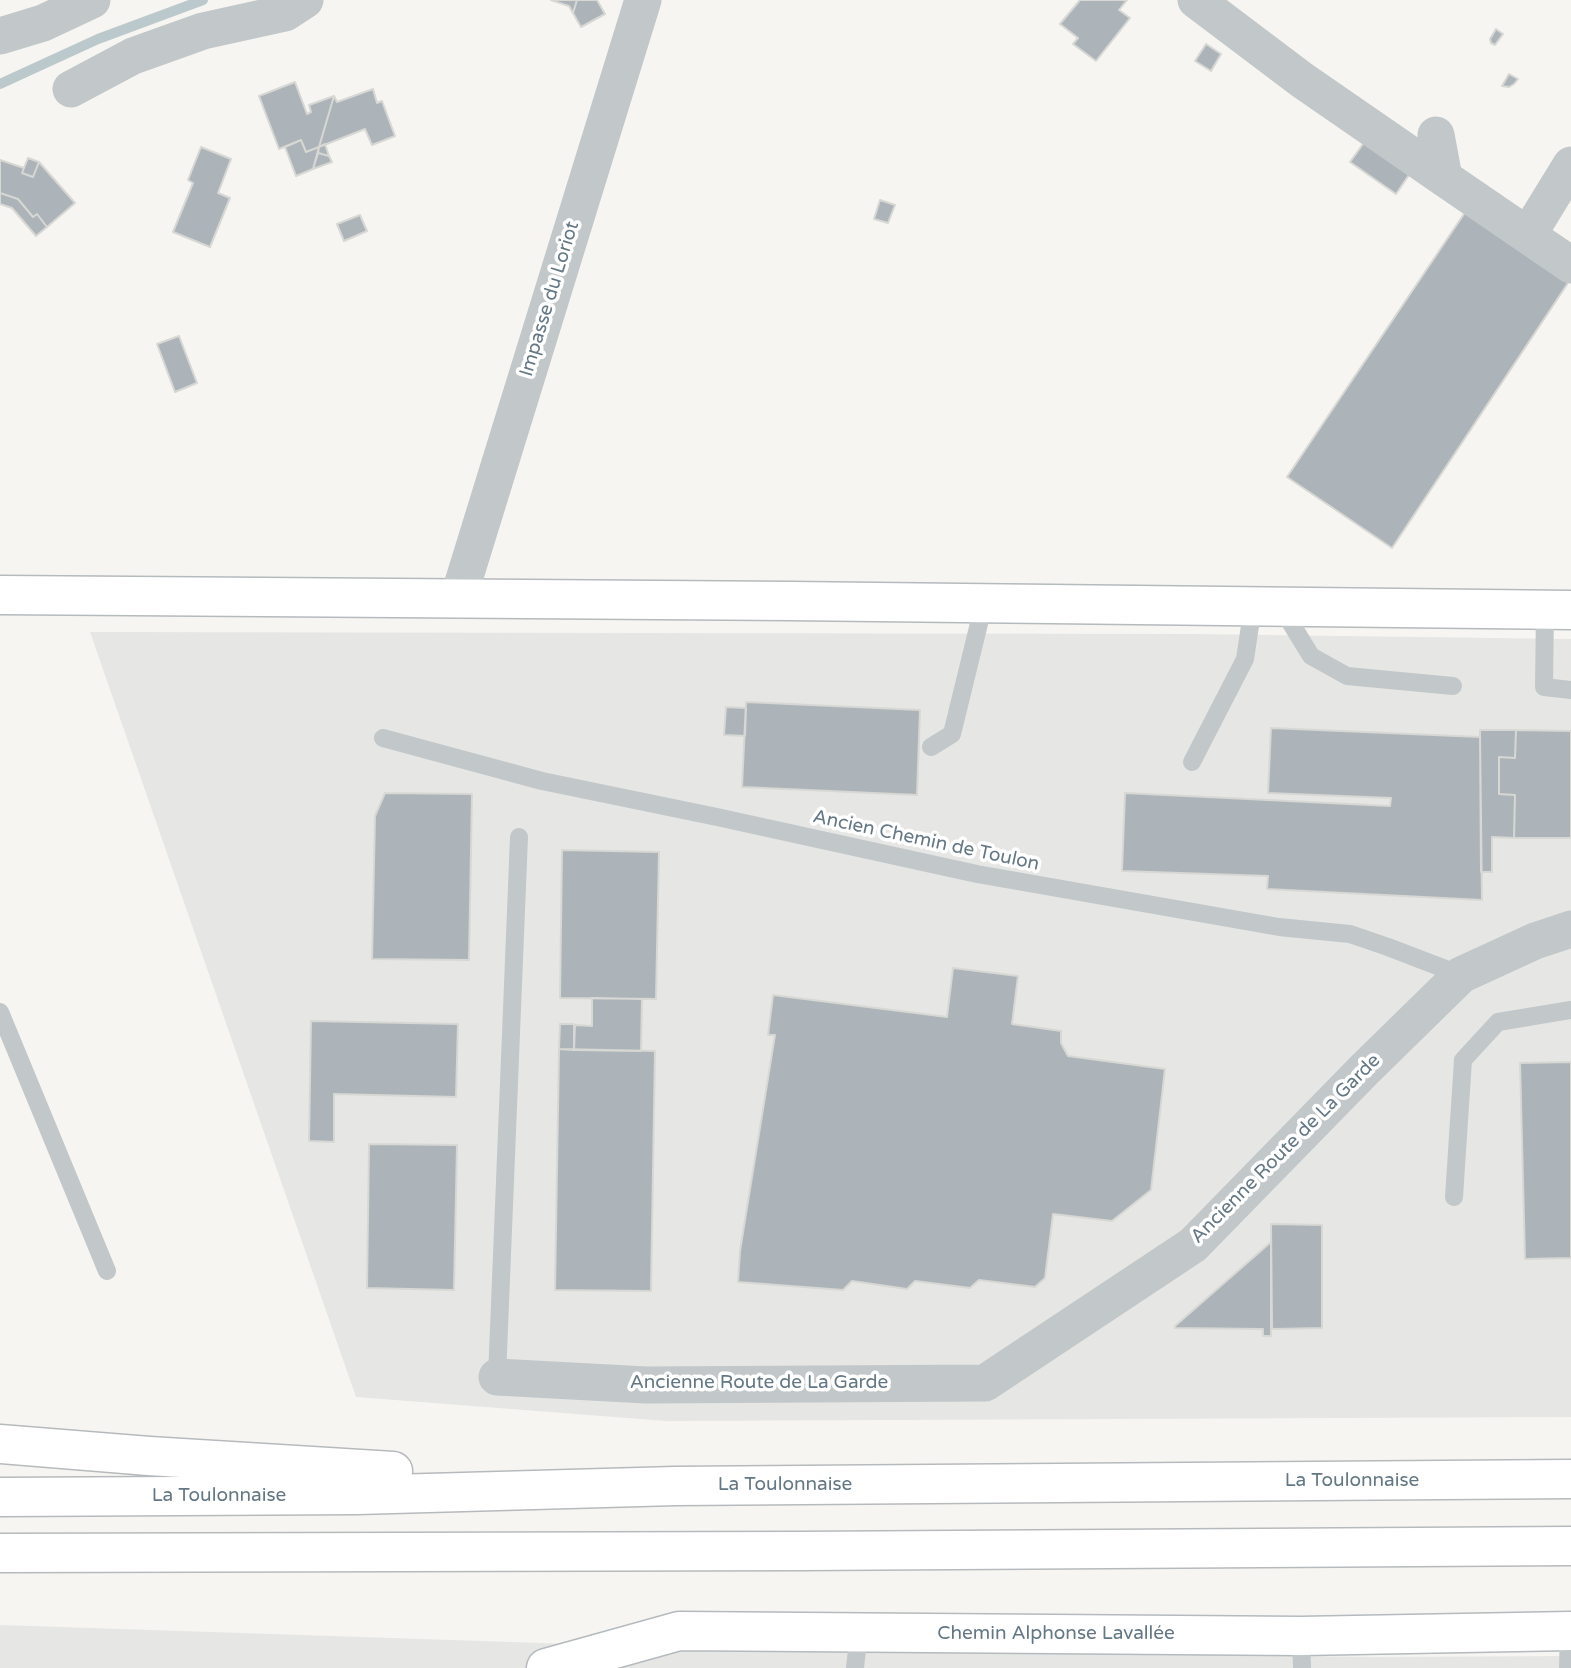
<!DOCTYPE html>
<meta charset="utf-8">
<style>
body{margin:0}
canvas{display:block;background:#f6f5f1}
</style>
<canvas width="1571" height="1668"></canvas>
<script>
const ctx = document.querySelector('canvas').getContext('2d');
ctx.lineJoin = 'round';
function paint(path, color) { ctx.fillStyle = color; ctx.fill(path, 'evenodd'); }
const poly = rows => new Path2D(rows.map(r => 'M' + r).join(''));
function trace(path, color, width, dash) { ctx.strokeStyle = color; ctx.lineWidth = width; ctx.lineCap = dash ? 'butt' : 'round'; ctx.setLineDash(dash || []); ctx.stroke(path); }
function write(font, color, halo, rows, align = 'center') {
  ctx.font = font + ' "Varela Round",sans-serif'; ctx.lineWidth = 7; ctx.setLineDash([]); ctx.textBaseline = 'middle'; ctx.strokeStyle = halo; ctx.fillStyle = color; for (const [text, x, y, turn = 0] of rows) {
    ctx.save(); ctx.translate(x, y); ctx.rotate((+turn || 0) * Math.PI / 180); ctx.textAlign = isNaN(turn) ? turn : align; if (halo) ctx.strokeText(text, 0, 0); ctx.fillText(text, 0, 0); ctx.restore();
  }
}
paint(poly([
 [90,632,1191,634,1571,639,1571,1417,666,1421,356,1397],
 [0,1625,722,1649,1380,1657,1571,1656,1571,1668,0,1668]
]), '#e6e7e5');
trace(poly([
 [0,84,98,39,203,0]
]), '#bbc8cc', 10);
const building = poly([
 [551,0,577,0,573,13,569,6,551,0],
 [577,0,597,0,605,14,581,27,573,13,577,0],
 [1080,0,1127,0,1119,10,1130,18,1096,61,1073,44,1078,38,1060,24,1080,0],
 [1496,29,1503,34,1495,45,1491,43,1490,39,1496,29],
 [1206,44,1221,54,1211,71,1195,61,1206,44],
 [1509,74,1518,79,1514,84,1509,87,1502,86,1509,74],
 [295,82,307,114,311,112,309,105,334,96,319,147,306,152,301,140,279,149,259,96,295,82],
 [373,89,377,103,382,101,395,136,372,145,365,129,319,147,334,96,337,102,373,89],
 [301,140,306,152,319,147,313,169,296,176,285,147,301,140],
 [1366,140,1411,172,1396,194,1350,162,1366,140],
 [325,144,329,156,318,153,319,147,325,144],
 [201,147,231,159,218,193,230,198,210,247,173,232,193,183,188,180,201,147],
 [318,153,329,156,332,162,313,169,318,153],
 [28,158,39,162,33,177,22,173,28,158],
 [0,160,24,168,22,173,33,177,39,162,75,203,47,227,37,214,33,217,18,199,0,193,0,160],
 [0,193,18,199,33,217,37,214,47,227,36,236,12,208,0,204,0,193],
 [880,200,895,205,888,223,874,219,880,200],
 [1466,211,1570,280,1392,548,1287,477,1466,211],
 [360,215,367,231,344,241,337,224,360,215],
 [179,336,197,383,175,392,157,344,179,336],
 [746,702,920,710,917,795,742,787,746,702],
 [726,707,746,708,745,736,724,735,726,707],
 [1271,728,1480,737,1482,900,1267,889,1268,876,1122,871,1125,793,1390,806,1391,798,1268,793,1271,728],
 [1480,730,1516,730,1515,758,1499,757,1499,794,1515,795,1514,838,1492,837,1492,872,1481,872,1480,730],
 [1516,730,1571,731,1571,838,1514,838,1515,795,1499,794,1499,757,1515,758,1516,730],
 [385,793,472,794,469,960,372,959,375,816,385,793],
 [562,850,659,852,656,999,560,998,562,850],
 [953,968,1018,976,1012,1024,1061,1031,1061,1043,1068,1056,1165,1069,1151,1190,1112,1221,1053,1214,1045,1278,1035,1287,979,1280,970,1288,915,1281,907,1289,852,1281,843,1290,738,1282,740,1251,775,1035,768,1035,773,995,947,1017,953,968],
 [592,998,642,999,641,1051,574,1050,575,1025,592,1026,592,998],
 [311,1021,458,1024,456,1097,334,1094,334,1142,309,1141,311,1021],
 [560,1024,574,1024,574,1050,559,1049,560,1024],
 [559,1049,655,1051,651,1291,555,1290,559,1049],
 [1571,1062,1571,1258,1525,1259,1520,1063,1571,1062],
 [369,1144,457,1145,454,1290,367,1288,369,1144],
 [1271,1224,1322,1225,1322,1328,1272,1329,1271,1224],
 [1271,1242,1271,1336,1263,1336,1263,1329,1175,1328,1175,1326,1271,1242]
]);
paint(building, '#acb4b9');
trace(building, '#d7d7d4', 2);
const secondary = poly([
 [546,1668,679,1631,1301,1636,1571,1631]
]);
const primary = poly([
 [0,595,790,601,1571,610]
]);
const highway = poly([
 [0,1444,149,1456,393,1471],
 [0,1497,357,1495,675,1486,1571,1479],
 [0,1553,800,1551,1571,1546]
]);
trace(secondary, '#b4babe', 41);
trace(primary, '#b5babd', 41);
trace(highway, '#b7babd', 41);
trace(poly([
 [1281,607,1311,656,1347,676,1453,686],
 [1545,610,1544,687,1571,690],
 [383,738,542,781,717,817,977,874,1279,927,1350,934,1388,947,1461,975],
 [931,747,952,734,984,603],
 [1192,762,1245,659,1253,606],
 [0,1012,107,1271],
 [1454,1197,1463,1060,1498,1022,1571,1010],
 [497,1377,519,837],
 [1301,1636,1302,1668],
 [855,1668,859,1632],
 [1568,1668,1569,1631]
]), '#c2c7c9', 18);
trace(poly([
 [1196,0,1302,80,1444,178],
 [0,36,43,23,92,0],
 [71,89,133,56,203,31,285,13,305,0],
 [1436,135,1444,178,1571,265],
 [1528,235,1571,165],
 [458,599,643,0],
 [497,1377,646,1385,985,1383,1193,1245,1364,1070,1461,975,1535,941,1571,929]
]), '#c2c7c9', 37);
trace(secondary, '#fff', 38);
trace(primary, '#fff', 38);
trace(highway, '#fff', 38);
write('19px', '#637784', '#fff', [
 ["Impasse du Loriot",550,299,-73],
 ["Ancien Chemin de Toulon",926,841,12],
 ["Ancienne Route de La Garde",1286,1149,-45],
 ["Ancienne Route de La Garde",759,1383],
 ["La Toulonnaise",1352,1481],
 ["La Toulonnaise",785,1485],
 ["La Toulonnaise",219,1496],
 ["Chemin Alphonse Lavallée",1056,1634]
]);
</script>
